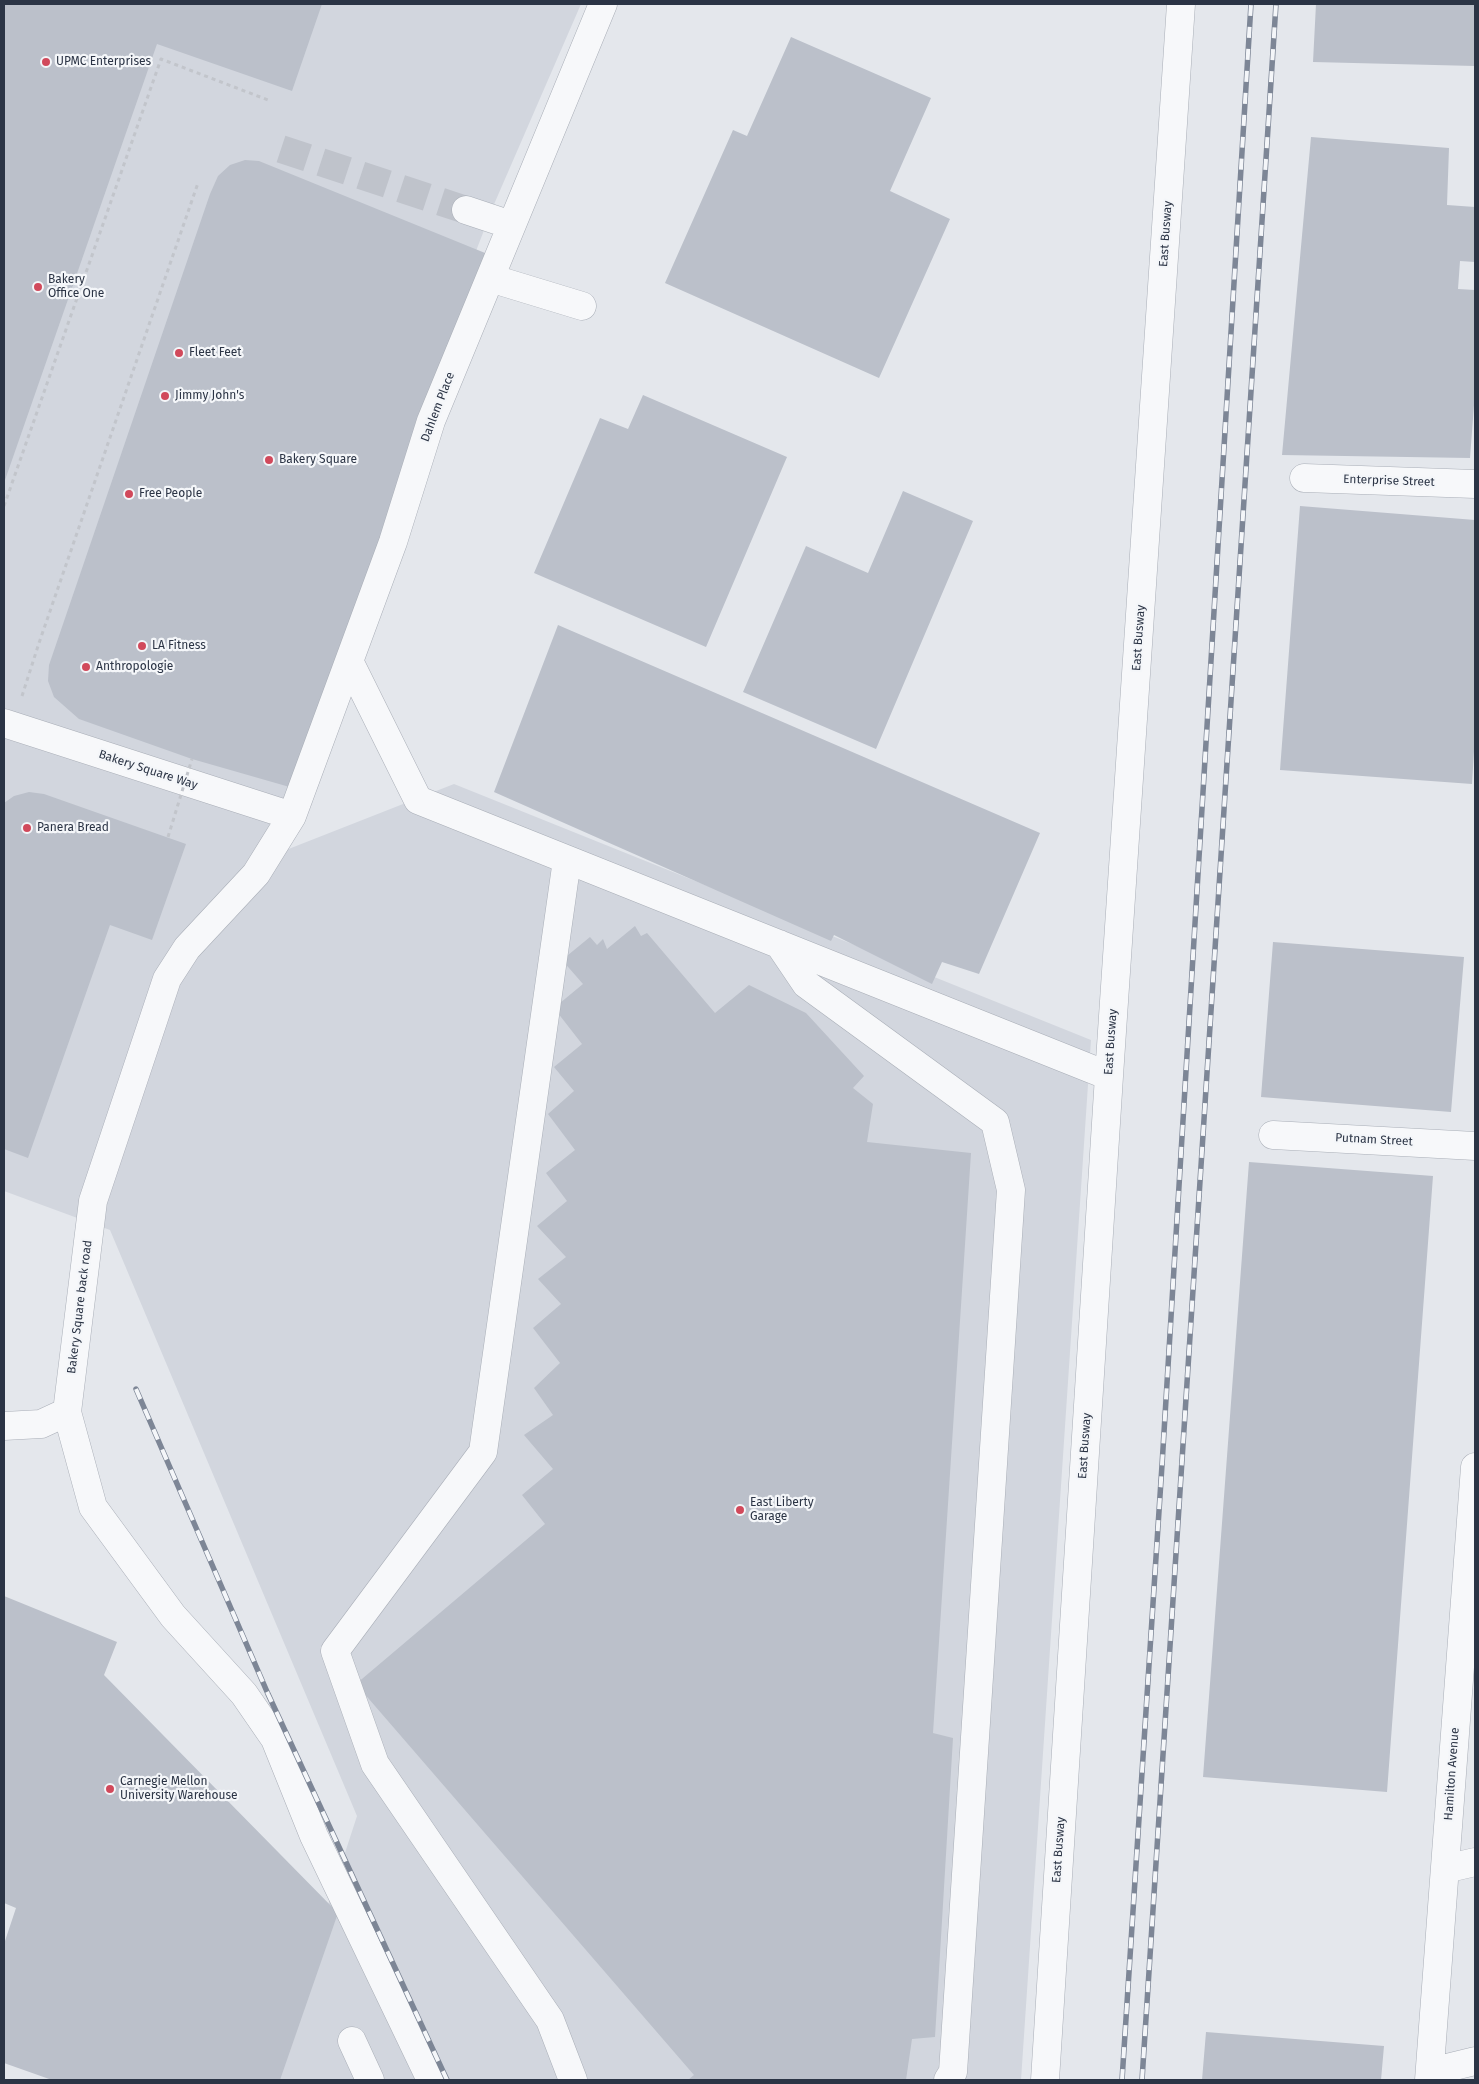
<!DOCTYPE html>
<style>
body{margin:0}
#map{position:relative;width:1479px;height:2084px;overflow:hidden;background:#e4e7ec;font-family:"Fira Sans",sans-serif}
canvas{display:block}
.frame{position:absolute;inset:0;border:5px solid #2b3445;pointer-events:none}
</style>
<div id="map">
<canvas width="1479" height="2084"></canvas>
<div class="frame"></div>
</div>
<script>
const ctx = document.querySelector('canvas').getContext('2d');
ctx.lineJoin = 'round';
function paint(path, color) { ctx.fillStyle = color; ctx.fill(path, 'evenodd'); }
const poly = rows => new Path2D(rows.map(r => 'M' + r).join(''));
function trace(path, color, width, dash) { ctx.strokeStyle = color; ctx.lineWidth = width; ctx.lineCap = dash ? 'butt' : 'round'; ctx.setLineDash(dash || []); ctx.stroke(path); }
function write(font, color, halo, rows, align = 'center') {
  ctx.font = font + ' "Fira Sans",sans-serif'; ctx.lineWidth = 4.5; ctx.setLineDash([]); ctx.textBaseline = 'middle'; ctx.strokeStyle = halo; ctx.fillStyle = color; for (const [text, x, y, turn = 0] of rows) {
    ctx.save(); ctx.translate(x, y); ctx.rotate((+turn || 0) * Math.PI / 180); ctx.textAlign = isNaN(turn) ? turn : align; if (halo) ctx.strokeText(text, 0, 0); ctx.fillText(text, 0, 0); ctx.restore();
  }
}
paint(poly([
 [4,4,581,4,495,202,309,681,286,850,454,784,1091,1040,1021,2080,271,2080,357,1816,110,1230,4,1191]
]), '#d2d6de');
paint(poly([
 [4,4,322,4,292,91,157,44,4,483],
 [1316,4,1475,4,1475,66,1313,62],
 [791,37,931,98,890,191,950,219,879,378,665,283,733,130,747,136],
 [1311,137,1449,148,1447,205,1475,207,1475,262,1460,261,1458,289,1475,290,1475,392,1470,458,1282,455],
 [245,160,259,161,490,255,307,792,192,759,79,719,54,697,48,681,49,665,210,194,218,176,230,165],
 [643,395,787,457,706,647,534,573,600,418,628,429],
 [903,491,973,521,876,749,743,692,806,546,868,573],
 [1300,506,1475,520,1475,735,1472,784,1280,770],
 [558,625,1040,833,979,974,942,962,932,984,834,935,831,941,494,792],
 [29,792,44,794,186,844,152,940,110,925,28,1158,4,1149,4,803,14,796],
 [635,926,641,936,647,933,715,1013,749,985,806,1013,864,1076,853,1088,873,1104,867,1142,971,1153,933,1733,953,1738,935,2037,912,2039,906,2080,688,2080,694,2075,356,1684,545,1524,522,1495,553,1469,524,1435,553,1415,534,1388,560,1363,533,1328,561,1304,538,1279,566,1257,537,1226,567,1201,546,1173,575,1150,548,1114,574,1091,554,1067,582,1044,554,1008,583,984,562,960,590,937,597,945,603,939,607,949],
 [1273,942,1464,957,1451,1112,1261,1097],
 [1249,1162,1433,1176,1387,1792,1203,1777],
 [4,1596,117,1642,104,1675,338,1913,280,2080,52,2080,4,2063,4,1944,16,1908,4,1903],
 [1206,2032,1384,2046,1381,2080,1202,2080]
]), '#bbc0ca');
trace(poly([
 [281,149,466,210]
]), '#bfc3cb', 28, [28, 14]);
const minor = poly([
 [466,210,511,225],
 [490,278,582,306],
 [1304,478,1475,484],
 [350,663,418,800,1109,1076],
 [4,723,292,816],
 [567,860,483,1452,335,1651,375,1764,550,2020,573,2080],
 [779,944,806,984,995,1122,1011,1190,953,2072,948,2080],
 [1273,1135,1475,1146],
 [4,1426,41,1424,67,1412],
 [1445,1869,1475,1862],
 [352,2041,370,2080],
 [1430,2072,1475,2061],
 [431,2080,314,1836,275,1739,244,1694,173,1616,93,1507,67,1412,93,1201,167,979,187,948,256,874,292,816,393,542,431,421,603,4],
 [1045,2080,1109,1076,1181,4],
 [1429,2080,1475,1467]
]);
trace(minor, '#a9aeb7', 29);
trace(poly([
 [4,506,161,59,268,100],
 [22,696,39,643,198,183]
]), '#c2c5cb', 3, [4, 4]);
trace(minor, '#f7f8fa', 28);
const rail = poly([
 [136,1389,268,1694,447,2080],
 [1122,2080,1162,1465,1251,4],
 [1142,2080,1276,4]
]);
trace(rail, '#7d8696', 5.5);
trace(rail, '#f4f6f9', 4, [11]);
trace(poly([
 [168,837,192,759]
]), '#c2c5cb', 3, [4, 4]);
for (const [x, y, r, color] of [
 [46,62,5,"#d1495b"],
 [38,287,5,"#d1495b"],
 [179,353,5,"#d1495b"],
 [165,396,5,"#d1495b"],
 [269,460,5,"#d1495b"],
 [129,494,5,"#d1495b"],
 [142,646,5,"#d1495b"],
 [86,667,5,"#d1495b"],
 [27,828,5,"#d1495b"],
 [740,1510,5,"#d1495b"],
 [110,1789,5,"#d1495b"]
]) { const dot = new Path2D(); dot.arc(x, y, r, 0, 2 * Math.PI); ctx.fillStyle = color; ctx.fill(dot); trace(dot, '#f4f6f9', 2); }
write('12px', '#2b3445', '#f4f6f9', [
 ["UPMC Enterprises",56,62],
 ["Bakery",48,280],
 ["Office One",48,294],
 ["Fleet Feet",189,353],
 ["Jimmy John's",175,396],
 ["Bakery Square",279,460],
 ["Free People",139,494],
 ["LA Fitness",152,646],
 ["Anthropologie",96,667],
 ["Panera Bread",37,828],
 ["East Liberty",750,1503],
 ["Garage",750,1517],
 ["Carnegie Mellon",120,1782],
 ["University Warehouse",120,1796]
], 'left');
write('12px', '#2b3445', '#f4f6f9', [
 ["East Busway",1166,234,-86],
 ["Dahlem Place",438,407,-69],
 ["Enterprise Street",1389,481,2],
 ["East Busway",1139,638,-86],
 ["Bakery Square Way",148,770,18],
 ["East Busway",1111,1042,-86],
 ["Putnam Street",1374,1140,3],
 ["Bakery Square back road",80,1307,-83],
 ["East Busway",1085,1446,-86],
 ["Hamilton Avenue",1452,1774,-86],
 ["East Busway",1059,1850,-86]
]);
</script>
